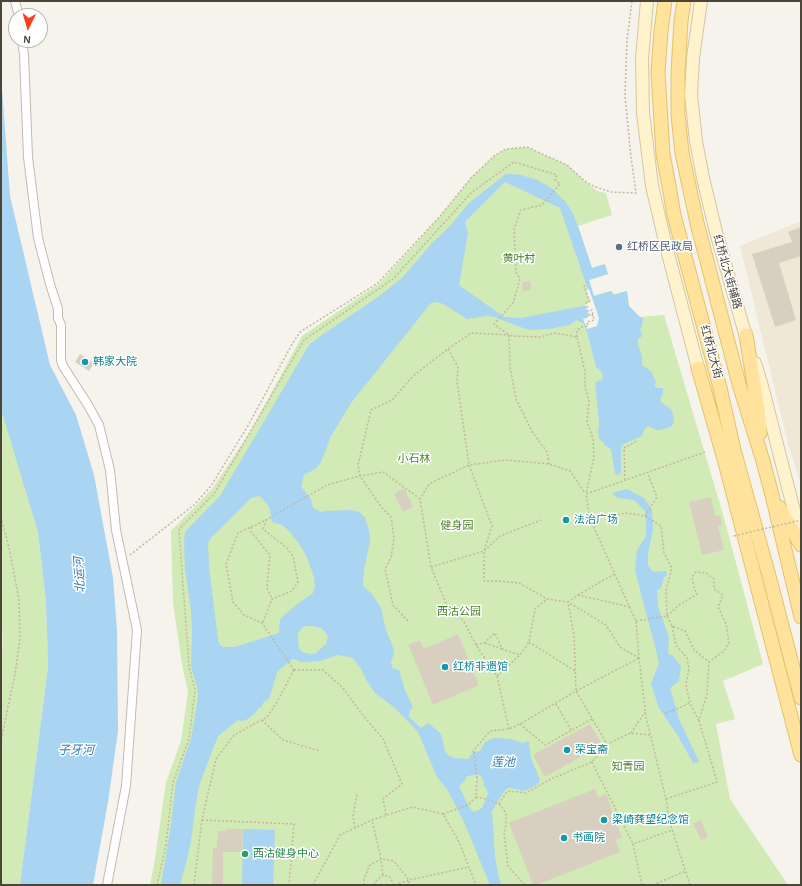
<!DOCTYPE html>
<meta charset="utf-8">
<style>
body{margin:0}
#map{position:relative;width:802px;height:886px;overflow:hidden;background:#f6f3ec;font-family:Karla,sans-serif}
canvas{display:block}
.frame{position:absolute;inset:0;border:2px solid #4b4439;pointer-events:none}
.north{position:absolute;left:8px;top:8px;width:40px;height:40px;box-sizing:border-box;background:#fff;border:1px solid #b7b4b0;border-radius:50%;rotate:185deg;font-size:11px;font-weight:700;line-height:16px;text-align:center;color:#4b4439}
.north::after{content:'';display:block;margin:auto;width:14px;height:18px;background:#fc3f1d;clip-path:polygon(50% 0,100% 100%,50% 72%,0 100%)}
</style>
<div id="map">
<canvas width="802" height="886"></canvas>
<div class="frame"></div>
<div class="north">N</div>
</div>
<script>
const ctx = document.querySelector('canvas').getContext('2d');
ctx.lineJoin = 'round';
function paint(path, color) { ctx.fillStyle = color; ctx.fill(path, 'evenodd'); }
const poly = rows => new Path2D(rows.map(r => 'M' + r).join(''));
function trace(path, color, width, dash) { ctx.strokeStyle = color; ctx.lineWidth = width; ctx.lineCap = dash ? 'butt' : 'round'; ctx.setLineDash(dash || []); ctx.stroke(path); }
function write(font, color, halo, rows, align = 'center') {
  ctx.font = font + ' Karla,"Noto Sans SC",sans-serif'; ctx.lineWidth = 3; ctx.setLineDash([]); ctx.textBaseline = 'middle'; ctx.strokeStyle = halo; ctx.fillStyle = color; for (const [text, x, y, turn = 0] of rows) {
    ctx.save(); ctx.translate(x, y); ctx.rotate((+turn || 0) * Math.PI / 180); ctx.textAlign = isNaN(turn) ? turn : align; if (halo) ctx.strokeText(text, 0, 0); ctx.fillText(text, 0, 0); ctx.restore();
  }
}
paint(poly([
 [801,221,801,485,788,444,740,246]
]), '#efe8d6');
paint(poly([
 [527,147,567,165,587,183,597,191,606,193,612,215,578,226,592,268,605,264,608,274,589,280,594,296,611,291,614,294,627,291,629,306,640,317,664,315,724,518,763,664,723,681,735,719,716,724,730,799,788,885,150,885,154,865,166,782,181,741,188,692,182,664,173,603,171,531,212,489,250,432,302,336,380,283,441,215,471,178,494,156,506,149],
 [1,404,38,532,46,602,48,667,20,885,1,885,1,672,3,639,1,611]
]), '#d2eab5');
paint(poly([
 [1,75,10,196,50,365,76,415,94,475,113,578,117,630,118,731,108,802,93,885,20,885,48,667,46,602,38,532,1,409],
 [506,174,511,174,521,175,537,180,553,189,562,199,565,201,572,212,578,226,592,268,605,264,608,274,589,280,594,296,611,291,614,295,627,291,629,306,640,317,643,318,642,327,640,329,642,336,638,339,638,344,642,357,642,365,651,371,656,382,654,386,657,388,663,388,663,393,660,400,662,403,672,410,674,422,672,426,667,428,660,430,656,430,648,426,644,430,642,436,624,444,621,447,621,473,617,475,615,474,612,454,610,448,604,445,604,443,599,439,598,430,599,427,599,421,595,382,602,380,603,376,601,371,596,367,587,332,583,323,576,320,570,325,549,329,531,330,520,327,495,317,486,316,467,319,443,304,437,302,431,303,351,403,331,436,321,462,315,469,304,475,301,486,303,489,311,499,313,508,321,512,325,511,352,510,359,512,365,517,369,531,370,541,364,570,363,585,364,587,371,593,381,608,386,630,393,647,394,654,391,662,392,668,399,670,405,690,413,707,409,712,409,716,410,718,421,728,428,723,441,734,445,751,449,756,455,758,468,759,474,752,480,751,485,742,494,738,511,739,523,743,527,741,529,743,531,758,540,780,538,784,531,788,524,791,521,791,520,790,511,788,508,788,504,791,492,811,495,857,499,879,502,885,490,885,464,822,447,789,437,777,418,732,395,708,375,693,367,681,361,669,354,659,349,657,338,655,320,661,301,662,294,659,291,660,278,671,277,673,269,699,263,703,262,706,259,708,254,714,246,720,241,721,238,720,218,736,199,786,195,809,191,841,186,864,180,885,161,885,171,824,176,782,191,739,198,697,197,687,191,666,192,634,191,611,185,569,184,542,185,532,220,496,309,345,319,337,378,297,402,278,434,241,450,226,469,203],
 [505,182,560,208,593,304,521,318,504,317,459,285,468,233,465,222],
 [259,496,262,498,269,507,272,522,282,525,288,530,298,542,306,555,314,577,315,587,313,593,309,596,300,602,282,617,280,620,279,633,235,647,223,647,220,645,218,640,209,567,208,544,210,539,251,498,254,497],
 [307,626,312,626,321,628,326,633,328,637,326,644,315,654,311,654,305,653,301,651,299,648,298,640,298,632,303,627],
 [472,775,479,775,481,776,484,782,483,785,486,788,488,794,482,808,475,812,472,811,468,805,459,786,465,780,466,777],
 [627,489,644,498,652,510,653,529,648,554,648,565,653,572,666,571,667,575,664,577,661,588,657,590,658,607,669,637,668,654,672,655,681,666,679,681,670,688,679,719,699,762,693,763,678,736,659,708,651,684,659,663,655,646,646,613,635,570,637,550,646,536,646,524,645,511,634,500,618,498,612,493],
 [243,829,275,830,273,885,242,885]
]), '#a9d4f2');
paint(poly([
 [589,289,599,318,597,326,587,329,583,319,589,317,585,304,591,302,586,290]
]), '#f6f3ec');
paint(poly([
 [801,227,801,256,779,263,796,320,775,327,752,254,792,242,788,232],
 [530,281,531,290,523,291,522,282],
 [80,354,94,363,89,371,75,362],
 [404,488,413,507,403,512,394,494],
 [711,497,715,516,720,515,722,525,718,526,724,550,702,555,689,502],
 [458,634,479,685,433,705,408,644,420,641,424,649],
 [590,724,602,745,545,777,533,755],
 [595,789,598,797,606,794,622,838,615,840,620,852,536,885,533,885,509,823],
 [701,820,708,837,701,840,693,823],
 [226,829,243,829,242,852,223,852,223,885,212,885,213,848,217,848,218,831,226,831]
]), '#d8cfc1');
const street = poly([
 [15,1,19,16],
 [22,40,24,55,28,157,38,238,50,284,58,309,58,318,61,325,61,360,63,366,88,405,99,425,110,470,116,530,137,630,126,786,107,885]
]);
const secondary = poly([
 [647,1,642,58,643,113,652,186,666,246,698,368],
 [701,1,693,58,691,95,696,141,703,178,716,232,748,344],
 [755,363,762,386,801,538]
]);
const primary = poly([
 [665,1,661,31,658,72,663,154,669,186,674,215,720,388,734,450,769,576,801,698],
 [684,1,681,21,678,73,678,115,682,153,697,223,739,384,763,461,772,495,801,617],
 [746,335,758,410,760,433],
 [698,368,726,466,801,755],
 [779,507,801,545]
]);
trace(street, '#c2bbae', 10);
trace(secondary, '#d6c79b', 14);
trace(primary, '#e6c16a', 15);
trace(poly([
 [584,285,589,301,586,302,588,311,590,316,593,315],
 [577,337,577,330,582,327,588,326,587,322,594,320,592,310,588,311],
 [448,349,458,367,457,381,469,465,492,526,484,551,484,581,498,581,519,583,547,599],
 [549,464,547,452,533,433,516,399,510,367,509,335,513,336,540,337,555,333,577,337,585,372,585,387,589,401,587,421,593,439,594,457,586,494],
 [625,480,624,448,638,440],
 [645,516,657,497,647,472],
 [1,517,10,552,19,600,20,638,15,674,1,741],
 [590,519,627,513,645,516,661,526,664,553,672,568,666,590,667,616],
 [251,527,251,532,270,555,267,588,272,599],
 [130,555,194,505,211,486,249,424,291,346,300,332,378,283,441,215,471,178,494,156,506,149,527,147,567,165,587,183,596,187,611,192,636,193,631,157,625,96,627,40,632,1],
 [431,567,484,551,500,536,541,520],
 [578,595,614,574],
 [630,607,578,595,568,602,574,635,576,691,607,744,631,733,650,735],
 [667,616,679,605,697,594,694,587,692,577,696,572,706,573,714,579,714,589,723,595,718,607,726,624,729,642,724,651,709,662],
 [408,621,393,605,385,569,391,558,394,538,391,517,382,508,360,476,358,465,371,410,392,400,413,376,448,349,471,333,509,335],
 [636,621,667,616,672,626,685,631,694,650,709,662,707,694,699,721,711,761,717,782,666,799],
 [263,622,272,599,292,591,298,582,293,556,287,548,263,529,266,520],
 [672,626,676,645,687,658,689,669,686,685,690,703,699,721],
 [529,642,575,671],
 [485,643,502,649],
 [476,645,484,643,495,633,502,649,520,655],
 [294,670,262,623,244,615,233,602,226,564,238,533,266,520,327,485,360,476,383,472,419,498],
 [294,670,323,670,343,688,361,713,383,739,402,784,383,799,386,815],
 [497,676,520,655,529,642,535,609,547,599,568,602,606,625,620,647,639,658],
 [556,704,571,730],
 [665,713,677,709,690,703],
 [262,720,283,740,320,751],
 [520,724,545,745,592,719],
 [509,729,497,676,476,645,463,620,449,610,431,567,420,499,429,484,469,465,506,460,549,464,570,471,585,493],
 [631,733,645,712],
 [474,752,473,751,490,731,509,729,520,724,576,691,639,658],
 [592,762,633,844],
 [476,797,486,799,499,804,506,813,506,825,504,834,508,866,525,885],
 [499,804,506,793,509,791,526,793,553,778,592,762,607,744],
 [443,814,468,805,476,797,477,778],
 [202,820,294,824,289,885],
 [355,828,353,816,357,794],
 [383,875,381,859,372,820,412,807,443,814,459,842,476,885],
 [157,885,166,845,173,782,189,739,195,690,189,666,179,529,214,494,304,340,393,279,472,192,514,162,557,175,555,180,560,184,542,205,521,210,514,229,516,272,520,279,513,303,494,324,509,335],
 [194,885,202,820,216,759,234,735,267,717,277,702,294,670],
 [313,885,340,835,372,820],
 [364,885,364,880,369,866,381,859,394,861,409,880,408,885],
 [374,885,375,882,383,875,390,877,394,885],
 [395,885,409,880,469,867],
 [642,885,633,844,672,830],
 [653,885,686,871],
 [690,885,669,820,666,799,646,717,639,658,636,621,590,519,586,494,705,452]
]), '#c4b79f', 1.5, [2, 2]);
trace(street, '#fff', 8);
trace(secondary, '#fff3cd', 12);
trace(primary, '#ffe39c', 13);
trace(poly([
 [734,536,801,520],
 [474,752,477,778]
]), '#c4b79f', 1.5, [2, 2]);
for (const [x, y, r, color] of [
 [619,247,4,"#5c6f8a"],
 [85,362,4,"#0f9aa8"],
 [566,520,4,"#0f9aa8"],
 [445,667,4,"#0f9aa8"],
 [567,750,4,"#0f9aa8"],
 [604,820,4,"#0f9aa8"],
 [564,838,4,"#0f9aa8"],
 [245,854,4,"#2e9e5b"]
]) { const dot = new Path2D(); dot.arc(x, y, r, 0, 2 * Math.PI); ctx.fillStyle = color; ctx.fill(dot); trace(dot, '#fff', 1.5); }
write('11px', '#4e5e75', '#fff', [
 ["红桥区民政局",627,247]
], 'left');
write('11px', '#4a7f2a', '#fff', [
 ["黄叶村",519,259],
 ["小石林",414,459],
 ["健身园",457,526],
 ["西沽公园",459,612],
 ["知青园",628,767]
]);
write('11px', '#4b4439', '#fff', [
 ["红桥北大街辅路",727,272,74],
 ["红桥北大街",711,352,75]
]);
write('11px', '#0d838f', '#fff', [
 ["韩家大院",93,362],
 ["法治广场",574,520],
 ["红桥非遗馆",453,667],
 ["荣宝斋",575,750],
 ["梁崎龚望纪念馆",612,820],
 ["书画院",572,838]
], 'left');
write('11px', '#27864d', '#fff', [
 ["西沽健身中心",253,854]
], 'left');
write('italic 12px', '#2e7ab2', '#fff', [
 ["北运河",80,575,-93],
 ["子牙河",76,751],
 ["莲池",503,763]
]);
</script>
